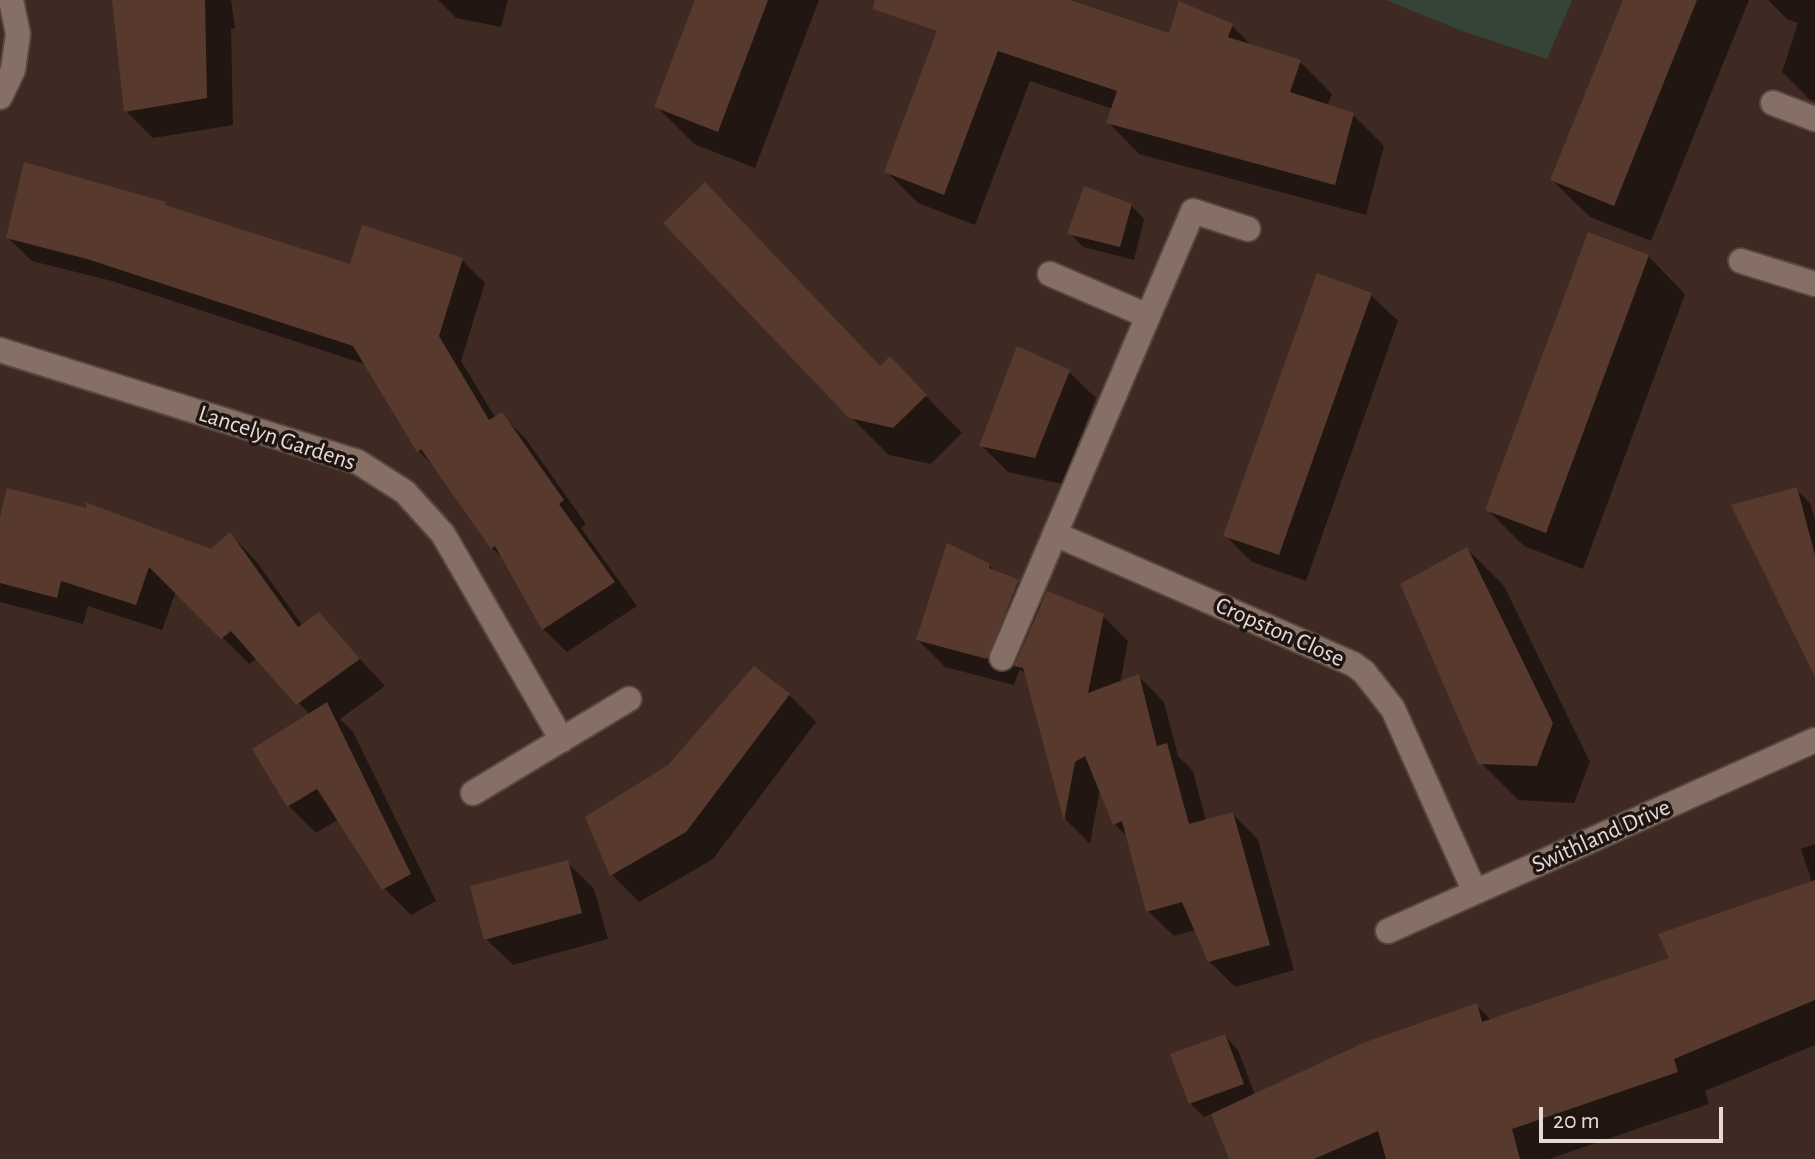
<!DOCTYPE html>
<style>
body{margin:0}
#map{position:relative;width:1815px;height:1159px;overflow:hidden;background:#3e2a22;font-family:"Alegreya Sans",sans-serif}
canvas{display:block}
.scale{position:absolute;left:1539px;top:1107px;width:184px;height:36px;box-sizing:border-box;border:4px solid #e7dad4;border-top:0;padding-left:10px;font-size:24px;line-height:28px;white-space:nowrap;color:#e7dad4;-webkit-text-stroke:6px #1f1512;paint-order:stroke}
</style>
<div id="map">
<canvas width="1815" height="1159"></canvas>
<div class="scale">20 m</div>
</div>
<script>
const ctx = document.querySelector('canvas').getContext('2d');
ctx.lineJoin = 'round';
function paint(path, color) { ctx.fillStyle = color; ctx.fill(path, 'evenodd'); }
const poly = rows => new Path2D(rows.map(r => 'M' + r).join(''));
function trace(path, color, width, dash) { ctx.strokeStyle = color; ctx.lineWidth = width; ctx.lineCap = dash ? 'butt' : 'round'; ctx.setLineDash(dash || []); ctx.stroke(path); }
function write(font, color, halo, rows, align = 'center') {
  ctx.font = font + ' "Alegreya Sans",sans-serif'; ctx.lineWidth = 7; ctx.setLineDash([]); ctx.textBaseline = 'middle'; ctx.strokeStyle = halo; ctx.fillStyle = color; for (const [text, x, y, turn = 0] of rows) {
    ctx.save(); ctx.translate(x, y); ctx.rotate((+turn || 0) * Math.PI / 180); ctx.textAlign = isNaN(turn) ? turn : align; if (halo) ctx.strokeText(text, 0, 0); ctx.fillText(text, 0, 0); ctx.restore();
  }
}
paint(poly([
 [1386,0,1572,0,1547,59,1462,31]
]), '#344538');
paint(poly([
 [114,0,231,0,235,28,231,29,233,125,153,138,126,111],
 [438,0,508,0,501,27,456,18],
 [697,0,819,0,755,168,694,144,657,107],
 [951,0,1063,0,1170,35,1180,4,1232,26,1253,47,1300,62,1332,94,1327,106,1353,115,1384,146,1366,215,1139,154,1108,122,1113,109,1030,81,975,225,918,203,887,172],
 [1625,0,1749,0,1651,241,1590,217,1552,180],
 [1768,0,1815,0,1815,101,1809,99,1782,72,1798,23,1787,19],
 [165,204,169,208,351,266,462,260,485,283,461,361,496,419,501,415,525,438,586,524,581,528,637,606,567,652,543,629,505,560,492,548,438,471,419,451,367,365,112,281,32,261,8,238],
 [1131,205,1144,219,1134,260,1083,247,1070,233],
 [1648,256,1685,294,1583,569,1524,546,1487,509],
 [1371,295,1398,321,1306,581,1252,562,1225,535],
 [890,359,962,433,931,464,889,455,851,417,881,368],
 [1069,372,1096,398,1062,484,1008,472,981,445],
 [1796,489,1810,503,1815,521,1815,672],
 [0,516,211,551,230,534,256,561,303,626,319,615,385,686,340,719,353,732,436,901,411,915,384,888,339,819,316,833,289,806,255,749,310,715,258,658,249,664,176,591,162,630,88,606,83,624,0,602],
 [1467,549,1504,586,1590,762,1574,803,1518,800,1480,762],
 [989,565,996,573,1018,582,1043,606,1102,615,1128,641,1120,684,1139,677,1164,702,1178,756,1193,771,1206,821,1233,814,1258,840,1294,970,1235,987,1209,961,1196,930,1174,936,1148,911,1128,838,1115,824,1100,789,1090,844,1066,820,1027,676,1020,669,1014,685,945,667,918,640],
 [754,668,789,695,816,722,713,859,639,902,612,875,587,818,669,766],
 [1815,844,1815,1045,1705,1091,1709,1104,1549,1159,1231,1159,1213,1113,1204,1117,1190,1103,1225,1036,1238,1050,1255,1095,1476,1005,1492,1021,1672,959,1812,883,1801,849],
 [567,862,594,889,608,939,513,965,486,939]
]), '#0007');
paint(poly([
 [112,0,205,0,207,98,124,112],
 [695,0,768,0,718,132,654,107],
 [875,0,1070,0,1169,33,1179,1,1233,24,1228,37,1301,60,1290,92,1354,113,1335,185,1106,123,1117,91,998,51,944,195,884,172,937,31,873,9],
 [1623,0,1697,0,1614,206,1550,180],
 [24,162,166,202,165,205,350,264,362,225,463,258,439,336,489,420,502,412,564,500,559,504,615,582,542,630,495,546,491,549,421,449,417,452,353,346,87,259,6,238],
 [705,182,880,366,890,356,927,395,893,428,849,418,663,223],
 [1084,186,1132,204,1120,247,1067,234],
 [1588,232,1649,255,1546,533,1485,510],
 [1317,273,1372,293,1279,555,1223,536],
 [1017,346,1070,370,1035,458,979,446],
 [1797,487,1815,555,1815,677,1731,505],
 [7,488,87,508,85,502,211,549,230,532,298,627,319,612,360,659,296,705,231,631,221,639,149,567,136,605,61,581,57,598,0,583,0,517],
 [947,543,990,564,989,568,1019,580,987,659,916,640],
 [1467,547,1553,723,1537,766,1478,764,1400,584],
 [1047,591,1104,614,1088,693,1139,674,1157,746,1167,743,1189,824,1233,812,1270,945,1208,962,1182,902,1146,912,1122,821,1113,825,1085,756,1075,762,1064,821,1023,668,1014,666],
 [754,666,790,694,686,832,610,876,585,817,668,765],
 [327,702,411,874,382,890,317,789,287,807,252,749],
 [568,860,582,913,484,940,470,886],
 [1815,880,1815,1000,1674,1059,1678,1072,1512,1129,1520,1159,1386,1159,1378,1131,1314,1159,1229,1159,1211,1114,1363,1043,1477,1003,1482,1022,1669,958,1658,934],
 [1225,1034,1244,1084,1189,1104,1170,1054]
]), '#573a2d');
const minor = poly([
 [0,97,13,70,18,34,11,0],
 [1773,103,1815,119],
 [1741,261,1815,284],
 [1050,274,1148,316],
 [0,350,358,462,405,492,443,534,562,740],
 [1055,534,1353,664,1364,672,1393,709,1475,892],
 [1002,658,1193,211,1248,229],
 [473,793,629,699],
 [1388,931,1815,740]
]);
trace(minor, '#57473f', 28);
trace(minor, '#866f65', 24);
write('24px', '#e7dad4', '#1f1512', [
 ["Lancelyn Gardens",277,438,18],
 ["Cropston Close",1280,632,24],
 ["Swithland Drive",1601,836,-24]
]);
</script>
